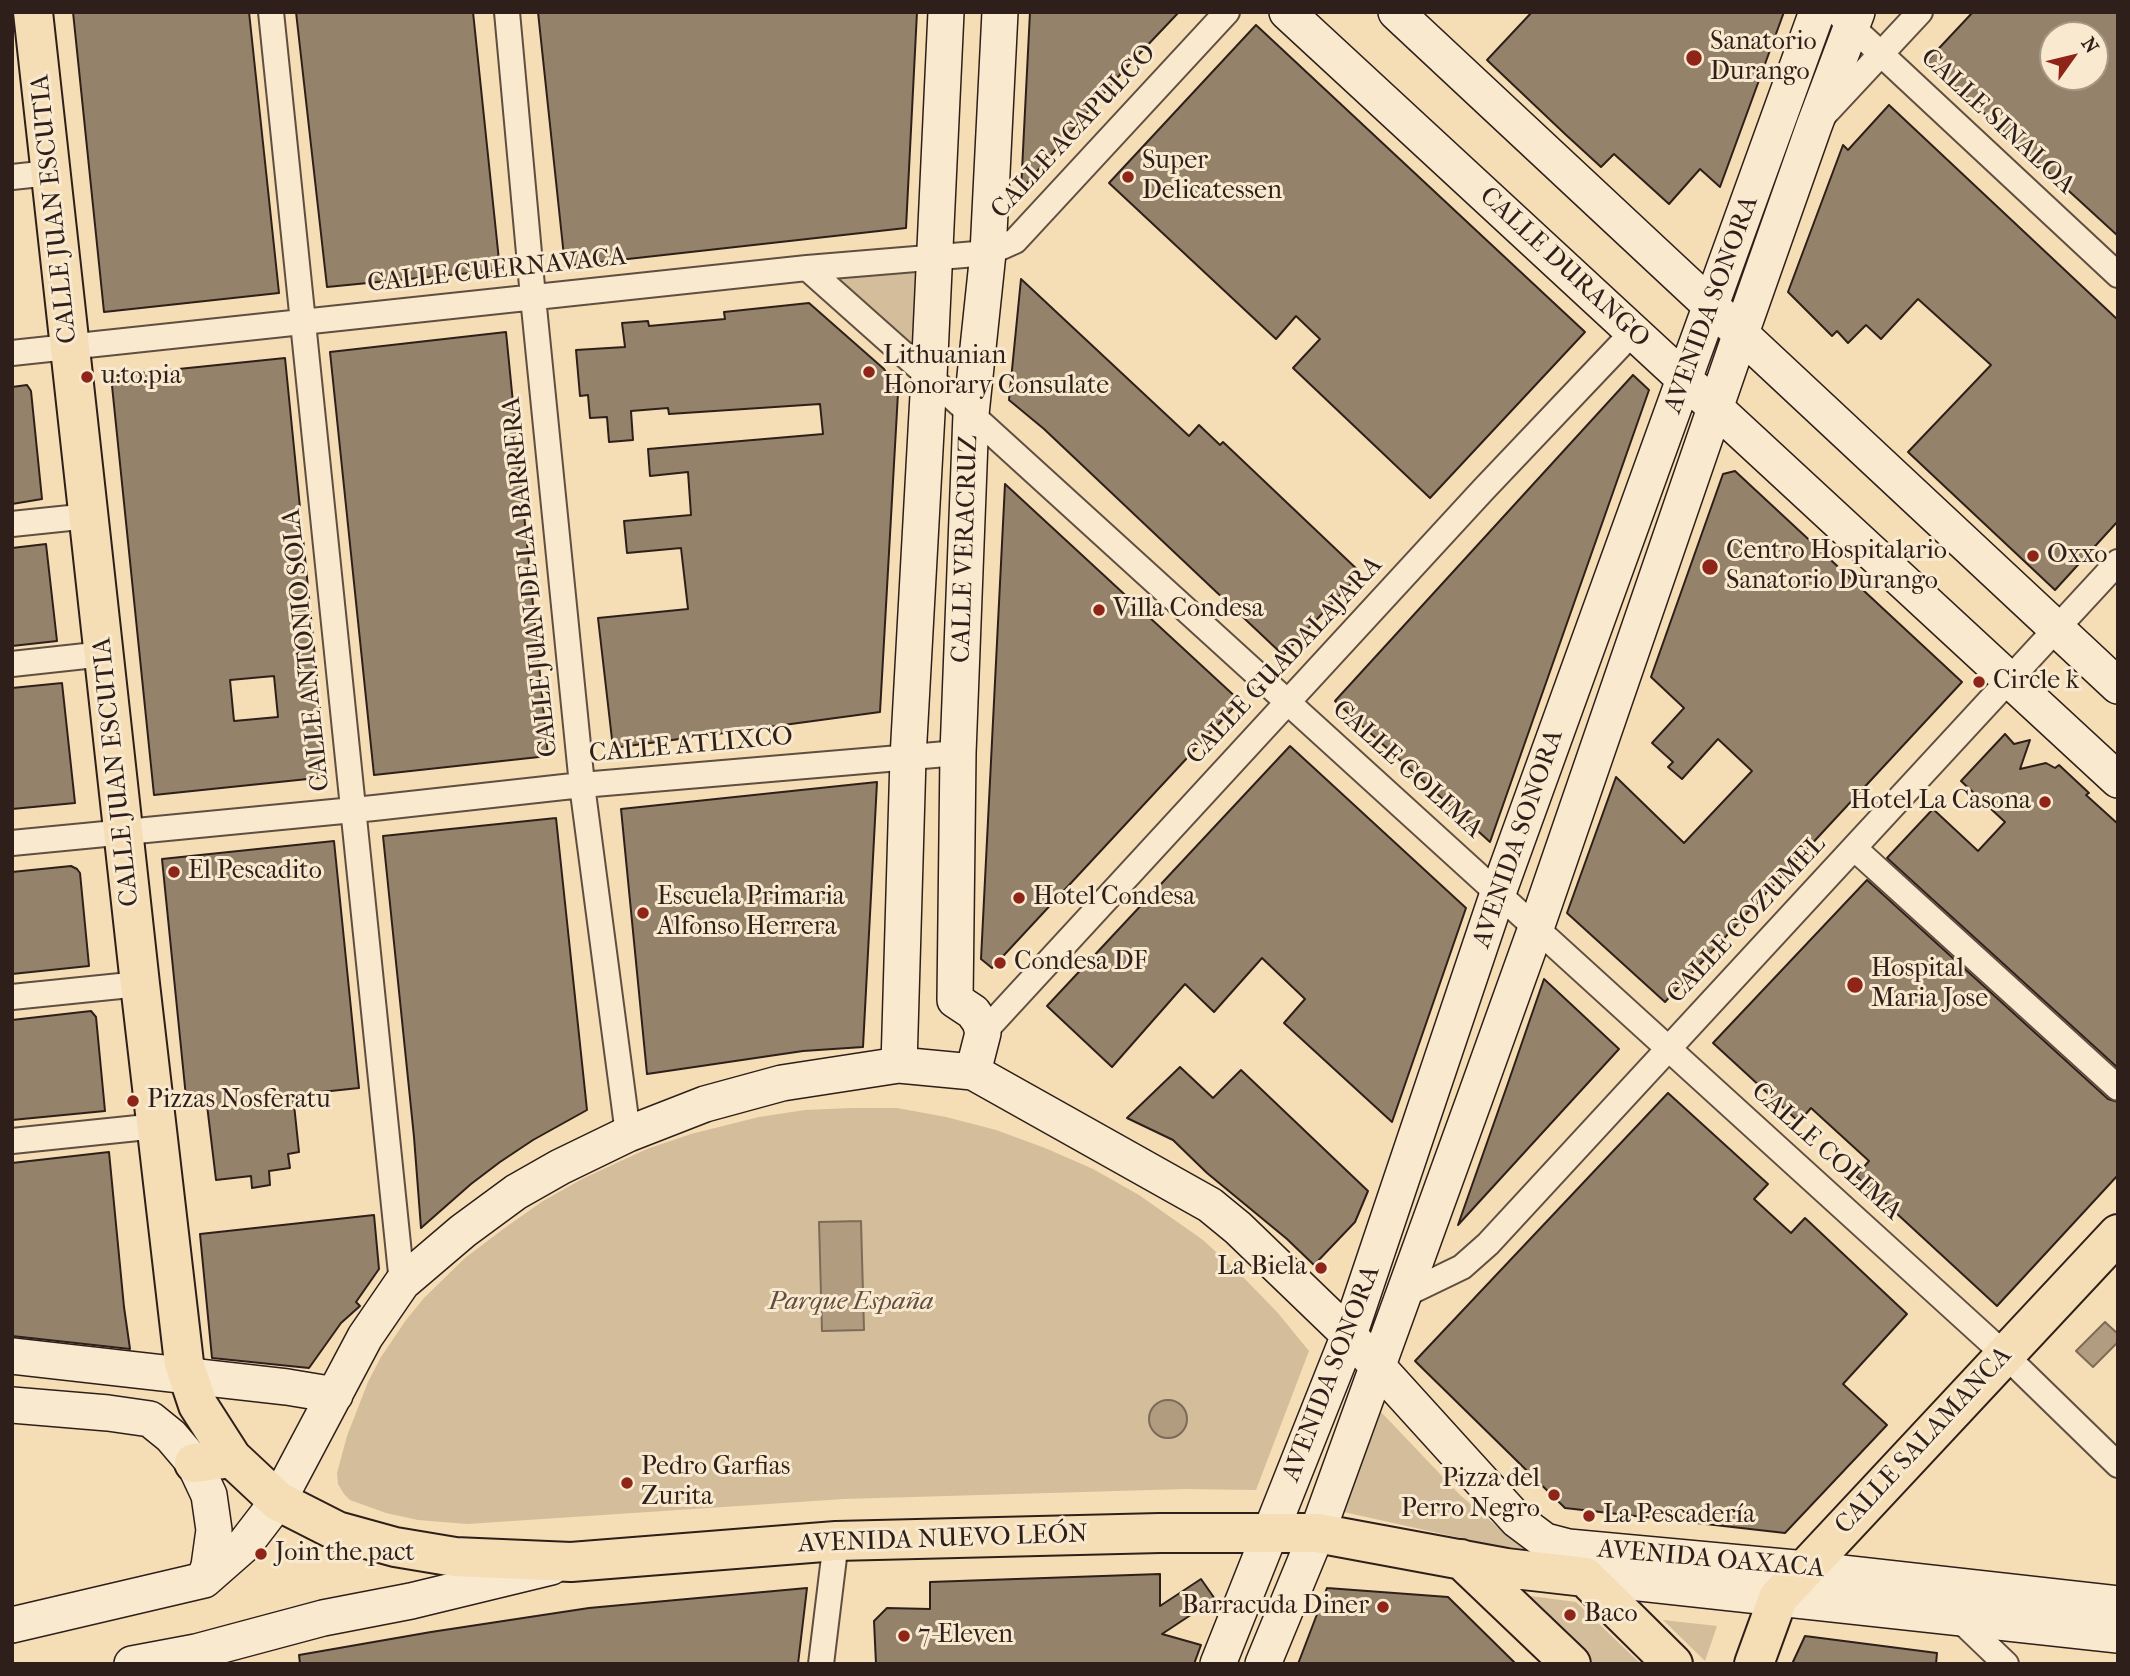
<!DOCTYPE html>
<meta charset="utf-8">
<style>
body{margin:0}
#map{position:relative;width:2130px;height:1676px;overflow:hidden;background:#f5ddb5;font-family:"IM FELL French Canon",serif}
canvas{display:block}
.frame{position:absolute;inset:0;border:14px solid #2e1f1a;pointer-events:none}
.north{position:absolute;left:2039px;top:21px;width:70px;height:70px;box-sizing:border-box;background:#f8e9cf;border:2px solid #a79887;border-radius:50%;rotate:56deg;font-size:19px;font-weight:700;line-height:28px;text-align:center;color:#2e1f1a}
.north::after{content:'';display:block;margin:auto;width:24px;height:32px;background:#8f2418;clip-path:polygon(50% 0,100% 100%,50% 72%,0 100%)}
</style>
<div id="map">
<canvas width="2130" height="1676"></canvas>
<div class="frame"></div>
<div class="north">N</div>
</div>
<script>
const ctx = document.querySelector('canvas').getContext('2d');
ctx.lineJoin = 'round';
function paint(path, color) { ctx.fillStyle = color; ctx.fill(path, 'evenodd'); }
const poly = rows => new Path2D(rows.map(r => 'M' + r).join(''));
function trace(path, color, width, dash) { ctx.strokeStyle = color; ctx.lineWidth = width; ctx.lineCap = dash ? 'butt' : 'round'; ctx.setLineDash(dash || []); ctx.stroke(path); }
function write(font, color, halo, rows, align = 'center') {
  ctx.font = font + ' "IM FELL French Canon",serif'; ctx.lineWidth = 6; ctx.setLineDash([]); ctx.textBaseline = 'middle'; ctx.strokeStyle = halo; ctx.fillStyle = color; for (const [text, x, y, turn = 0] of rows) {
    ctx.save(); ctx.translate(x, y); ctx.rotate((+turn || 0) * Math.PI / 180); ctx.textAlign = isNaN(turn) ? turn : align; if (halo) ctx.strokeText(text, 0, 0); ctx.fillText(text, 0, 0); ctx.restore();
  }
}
paint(poly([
 [918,268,915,350,834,278],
 [851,1108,897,1108,946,1117,996,1130,1045,1148,1093,1169,1139,1195,1203,1240,1241,1275,1277,1312,1309,1351,1256,1490,1185,1489,844,1499,467,1524,418,1520,386,1513,350,1500,344,1494,338,1484,337,1473,347,1436,368,1382,381,1357,406,1320,424,1298,465,1258,506,1227,543,1201,584,1178,647,1149,691,1134,759,1117,805,1110],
 [1381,1412,1460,1495,1501,1530,1532,1550,1560,1560,1339,1511],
 [1523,1595,1576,1602,1641,1664,1594,1664],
 [1663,1620,1717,1626,1705,1661]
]), '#d3bd9b');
const water = poly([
 [861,1221,864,1330,822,1331,819,1222,861,1221],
 [2105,1322,2118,1334,2118,1342,2093,1367,2076,1351,2105,1322],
 '1149 1419a19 19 0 1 1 38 0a19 19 0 1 1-38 0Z'
]);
paint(water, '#b19c80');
trace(water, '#7d6a57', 2);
const building = poly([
 [73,12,249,12,279,293,104,312,73,12],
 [296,12,473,12,500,270,327,287,296,12],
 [538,12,917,12,906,228,565,266,538,12],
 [1030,12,1179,12,1124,70,1021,190,1030,12],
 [1532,12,1784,12,1720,187,1700,169,1669,204,1614,154,1601,167,1565,134,1487,60,1532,12],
 [1973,12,2118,12,2118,236,1927,61,1973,12],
 [2053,35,2095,35,2095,77,2053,77,2053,35],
 [1256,25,1585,332,1430,498,1293,368,1320,339,1296,316,1276,339,1109,183,1256,25],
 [1889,105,2118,320,2118,521,2055,590,1908,452,1991,365,1918,299,1881,339,1866,325,1848,343,1837,331,1832,336,1788,292,1843,145,1848,150,1889,105],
 [1021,279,1189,436,1199,425,1220,445,1223,442,1361,573,1283,655,1044,429,1009,400,1021,279],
 [809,303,884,369,898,393,880,712,613,748,598,618,688,609,681,548,627,553,624,521,691,515,688,472,650,476,648,449,823,434,820,404,669,414,668,408,631,411,633,440,609,442,607,417,590,418,588,395,580,396,576,350,625,347,622,323,648,321,649,326,725,319,724,312,809,303],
 [506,332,548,756,374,775,330,352,506,332],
 [285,358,327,777,154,795,111,376,285,358],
 [274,676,278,717,234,721,230,680,274,676],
 [1633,375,1649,390,1490,842,1335,701,1633,375],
 [27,385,31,391,42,499,12,504,12,387,27,385],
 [1735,471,1962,682,1665,1002,1567,913,1616,777,1684,843,1752,771,1718,739,1682,779,1668,767,1673,762,1652,743,1684,708,1651,677,1723,474,1735,471],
 [1005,484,1240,701,992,968,981,959,1005,484],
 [46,544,57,641,12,646,12,548,46,544],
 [62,683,75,803,12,809,12,688,62,683],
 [2005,734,2014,744,2030,740,2020,769,2046,763,2055,768,2059,765,2089,793,2086,795,2118,824,2118,1068,1887,858,1933,809,1978,851,2005,822,1961,781,2005,734],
 [1290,746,1466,908,1392,1122,1284,1023,1305,999,1262,958,1214,1012,1185,984,1112,1067,1047,1006,1290,746],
 [877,782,863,1047,803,1051,647,1074,621,809,877,782],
 [556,818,587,1110,533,1140,500,1162,471,1184,421,1228,414,1137,383,836,556,818],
 [334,841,359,1088,293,1095,299,1152,288,1154,290,1168,269,1171,270,1185,252,1188,251,1176,216,1180,207,1105,187,1107,162,859,334,841],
 [71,866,77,869,80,873,89,966,12,974,12,872,71,866],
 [1867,880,2108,1099,2118,1102,2118,1175,1997,1306,1856,1176,1869,1161,1811,1108,1799,1122,1713,1043,1867,880],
 [1544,979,1619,1049,1458,1225,1507,1086,1544,979],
 [91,1011,96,1017,105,1111,12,1120,12,1020,91,1011],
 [1180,1067,1213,1098,1241,1070,1368,1191,1355,1222,1314,1265,1287,1239,1207,1173,1173,1140,1127,1118,1180,1067],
 [1668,1093,1768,1184,1754,1199,1791,1233,1805,1218,1907,1314,1843,1384,1887,1425,1785,1533,1565,1508,1415,1361,1668,1093],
 [109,1152,124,1307,130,1349,12,1336,12,1163,109,1152],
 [374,1215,379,1269,356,1302,360,1306,341,1323,309,1368,212,1358,200,1234,374,1215],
 [1160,1574,1160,1606,1201,1579,1215,1599,1162,1634,1201,1645,1194,1664,876,1664,874,1621,887,1608,930,1609,930,1582,1160,1574],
 [807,1588,798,1664,300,1664,299,1655,431,1632,589,1608,807,1588],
 [1327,1588,1448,1597,1516,1664,1298,1664,1327,1588],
 [1805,1636,1937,1653,1936,1664,1792,1664,1805,1636]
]);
paint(building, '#95826b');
trace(building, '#2e1f1a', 2);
const street = poly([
 [271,12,402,1283],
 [507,12,533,297,582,785,628,1134],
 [1836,12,2118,275],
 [1823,116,1920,12],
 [12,177,50,173],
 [807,268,971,414,2004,1354,2118,1465],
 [12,353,807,268,988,253,1015,241,1227,12],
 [12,524,89,516],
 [12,664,104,654],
 [12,843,374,808,582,785,958,753],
 [1854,848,2118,1088],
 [12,997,140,984],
 [983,1033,1483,490,1633,332],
 [12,1141,157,1126],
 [1402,1296,1462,1267,1488,1244,2118,562],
 [1956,1616,2006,1664],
 [821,1664,836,1541]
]);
const secondary = poly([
 [1287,12,2118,780],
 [1396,12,2118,686],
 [899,1065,908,758,929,377,946,12],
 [973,1072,983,1033,980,1022,973,1012,955,1000,958,753,971,414,988,253,1000,12],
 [12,1356,287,1387,335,1395],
 [12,1405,108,1413,150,1419,171,1436,194,1463,209,1495,214,1530,209,1566,204,1580],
 [1585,1577,2118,1635],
 [12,1625,204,1580,245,1544,278,1501,365,1337,402,1283,463,1231,516,1192,560,1167,628,1134,705,1104,782,1083,899,1065,973,1072,1210,1205,1238,1228,1349,1335,1517,1520,1545,1541,1568,1547,1806,1569,2118,1604],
 [132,1664,196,1652,323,1618,411,1601,551,1567],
 [1218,1664,1349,1335,1498,893,1817,12],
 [1263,1664,1317,1533,1476,1095,1536,928,1741,333,1814,126,1857,12]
]);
const primary = poly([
 [33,12,140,984,184,1363,198,1405,232,1458,278,1501,337,1531,395,1547,455,1557,571,1562,836,1541,1160,1533,1317,1533,1506,1568,1585,1577,1673,1664],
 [194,1463,232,1458],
 [1461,1559,1571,1664],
 [1754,1664,1778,1598,2118,1234]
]);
trace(street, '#604e41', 28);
trace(secondary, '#2e1f1a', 38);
trace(primary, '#2e1f1a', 42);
trace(street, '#f8e9cf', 24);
trace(secondary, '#f8e9cf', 35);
trace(primary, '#f5ddb5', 38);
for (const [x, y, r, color] of [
 [1694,58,9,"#8f2418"],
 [1128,177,7,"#8f2418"],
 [869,372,7,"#8f2418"],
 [87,377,7,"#8f2418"],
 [2033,556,7,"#8f2418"],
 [1710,567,9,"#8f2418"],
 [1099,610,7,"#8f2418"],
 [1979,682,7,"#8f2418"],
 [2045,802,7,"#8f2418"],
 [174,872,7,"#8f2418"],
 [1019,898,7,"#8f2418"],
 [643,913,7,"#8f2418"],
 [1000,963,7,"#8f2418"],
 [1855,985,9,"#8f2418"],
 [133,1101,7,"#8f2418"],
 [1321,1268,7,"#8f2418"],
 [627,1483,7,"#8f2418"],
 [1554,1495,7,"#8f2418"],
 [1589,1516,7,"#8f2418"],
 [261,1554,7,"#8f2418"],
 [1383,1607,7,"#8f2418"],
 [1570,1615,7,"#8f2418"],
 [904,1636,7,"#8f2418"]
]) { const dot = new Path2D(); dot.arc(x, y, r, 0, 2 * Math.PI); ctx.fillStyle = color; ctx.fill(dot); trace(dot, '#f8e9cf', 2.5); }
write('26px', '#2e1f1a', '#f8e9cf', [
 ["Sanatorio",1710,43],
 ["Durango",1710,73],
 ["Super",1142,162],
 ["Delicatessen",1142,192],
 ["Lithuanian",883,357],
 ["Honorary Consulate",883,387],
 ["u.to.pia",101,377],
 ["Centro Hospitalario",1726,552],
 ["Sanatorio Durango",1726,582],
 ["Oxxo",2047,556],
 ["Villa Condesa",1113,610],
 ["Circle k",1993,682],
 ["Hotel La Casona",2031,802,"right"],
 ["El Pescadito",188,872],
 ["Escuela Primaria",657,898],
 ["Alfonso Herrera",657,928],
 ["Hotel Condesa",1033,898],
 ["Condesa DF",1014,963],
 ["Hospital",1871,970],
 ["Maria Jose",1871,1000],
 ["Pizzas Nosferatu",147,1101],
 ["La Biela",1307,1268,"right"],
 ["Pedro Garfias",641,1468],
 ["Zurita",641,1498],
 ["Pizza del",1540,1480,"right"],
 ["Perro Negro",1540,1510,"right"],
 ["La Pescadería",1603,1516],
 ["Join the pact",275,1554],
 ["Barracuda Diner",1369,1607,"right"],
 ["Baco",1584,1615],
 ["7-Eleven",918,1636]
], 'left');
write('26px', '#2e1f1a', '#f8e9cf', [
 ["CALLE SINALOA",1997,122,43],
 ["CALLE ACAPULCO",1074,132,-47],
 ["CALLE JUAN ESCUTIA",55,209,-96],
 ["CALLE DURANGO",1564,268,43],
 ["CALLE CUERNAVACA",497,271,-6],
 ["AVENIDA SONORA",1712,305,-70],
 ["CALLE VERACRUZ",966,549,-88],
 ["CALLE JUAN DE LA BARRERA",531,577,-96],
 ["CALLE ANTONIO SOLA",307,650,-96],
 ["CALLE GUADALAJARA",1285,661,-47],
 ["CALLE ATLIXCO",691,746,-5],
 ["CALLE COLIMA",1407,770,42],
 ["CALLE JUAN ESCUTIA",117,772,-96],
 ["AVENIDA SONORA",1519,839,-71],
 ["CALLE COZUMEL",1747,920,-47],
 ["CALLE COLIMA",1826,1152,42],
 ["AVENIDA SONORA",1332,1374,-69],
 ["CALLE SALAMANCA",1924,1441,-47],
 ["AVENIDA NUEVO LEÓN",943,1540,-2],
 ["AVENIDA OAXACA",1711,1560,5]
]);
write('italic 26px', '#604e41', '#f8e9cf', [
 ["Parque España",851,1303]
]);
</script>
